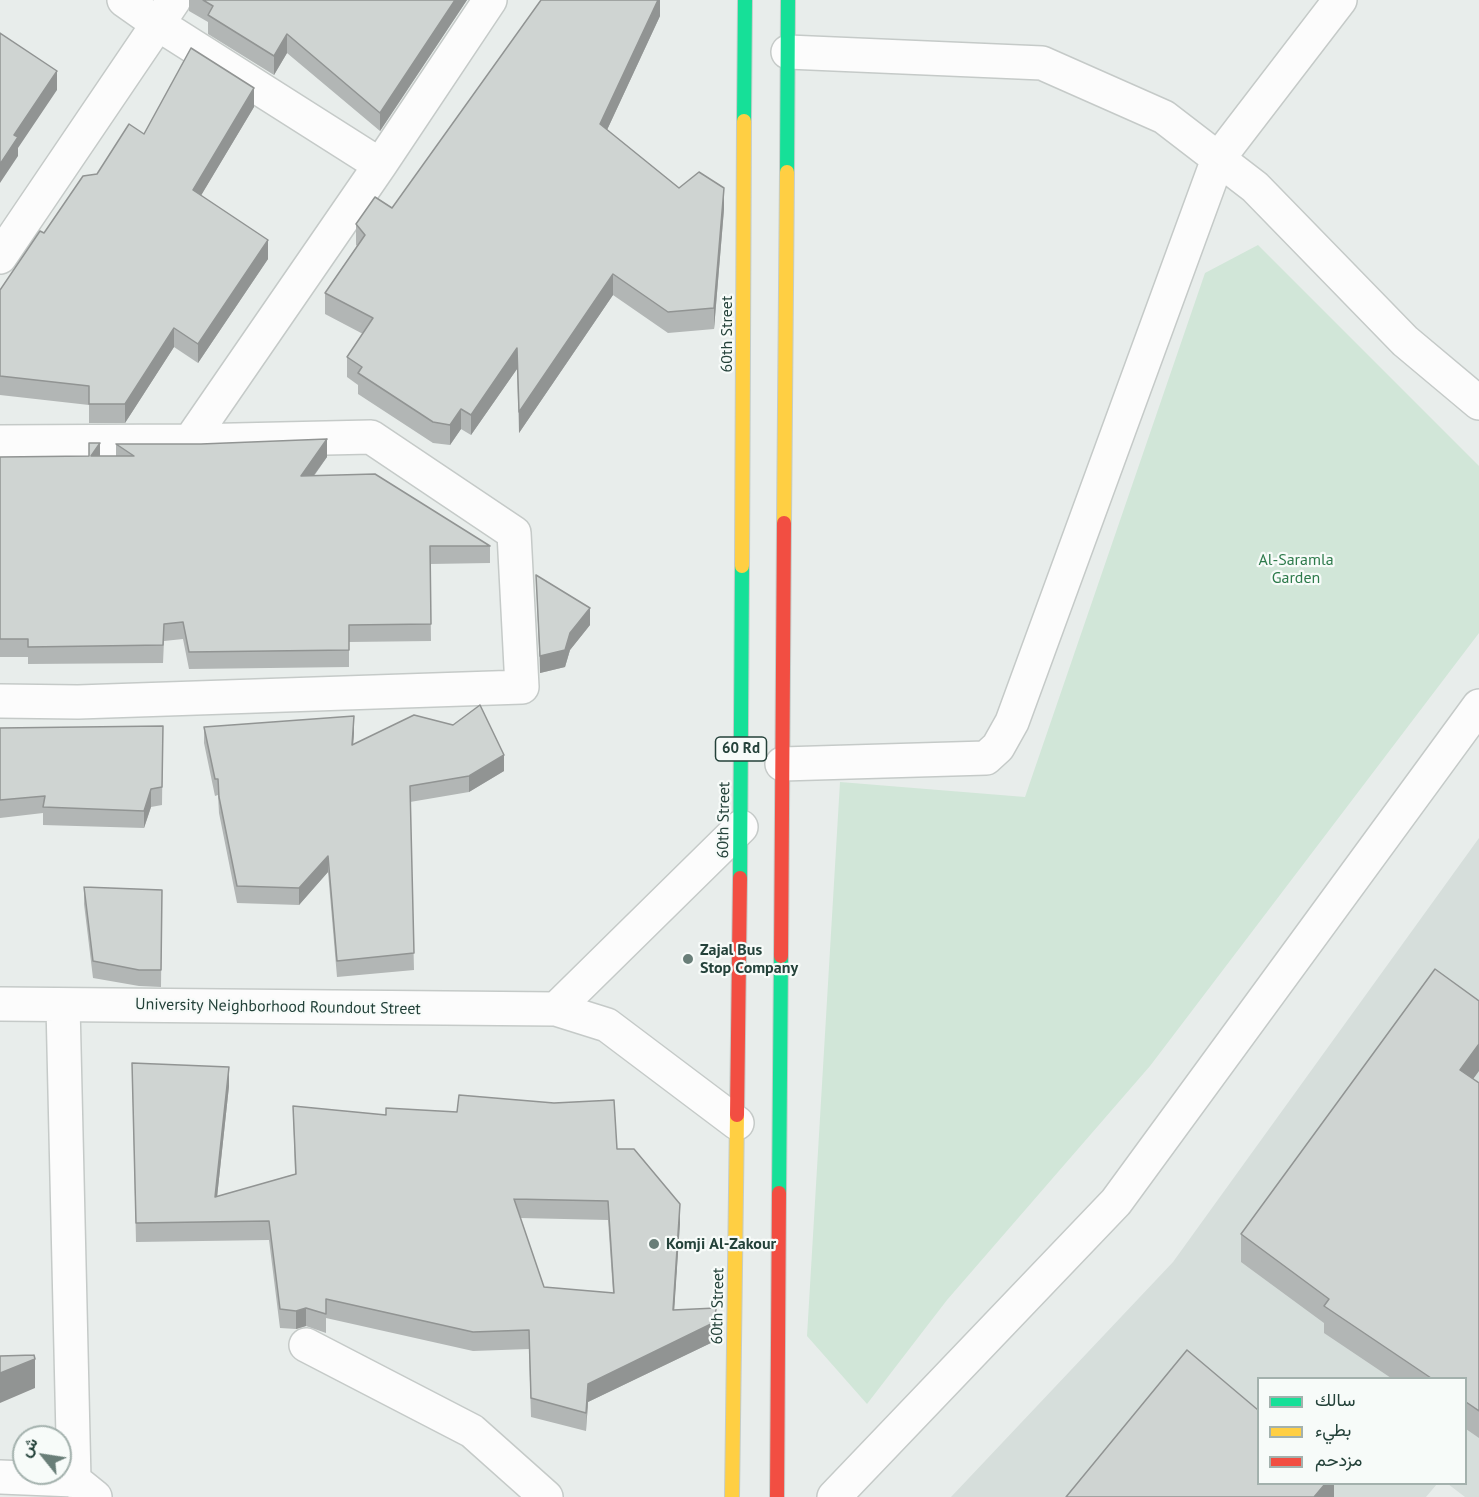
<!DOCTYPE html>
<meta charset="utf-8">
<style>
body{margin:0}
#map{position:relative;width:1479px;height:1497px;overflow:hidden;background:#e8edeb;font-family:"PT Sans",Vazirmatn,sans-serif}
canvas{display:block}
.legend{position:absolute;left:1257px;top:1377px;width:210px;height:108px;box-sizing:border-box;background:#f7fbf9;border:2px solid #a3b1ad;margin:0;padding:8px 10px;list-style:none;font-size:18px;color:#24423a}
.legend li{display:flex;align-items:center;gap:12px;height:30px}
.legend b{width:30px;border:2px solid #a3b1ad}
.north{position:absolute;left:12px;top:1425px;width:60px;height:60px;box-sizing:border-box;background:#f7fbf9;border:2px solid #a3b1ad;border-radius:50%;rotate:300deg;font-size:16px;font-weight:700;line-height:24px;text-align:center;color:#24423a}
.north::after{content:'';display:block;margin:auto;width:21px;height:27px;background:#697e78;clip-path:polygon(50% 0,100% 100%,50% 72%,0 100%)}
</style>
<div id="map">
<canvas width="1479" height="1497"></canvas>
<ul class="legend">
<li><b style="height:8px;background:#16e098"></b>سالك</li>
<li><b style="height:8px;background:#ffcf43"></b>بطيء</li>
<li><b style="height:8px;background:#f24e42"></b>مزدحم</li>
</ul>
<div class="north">ش</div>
</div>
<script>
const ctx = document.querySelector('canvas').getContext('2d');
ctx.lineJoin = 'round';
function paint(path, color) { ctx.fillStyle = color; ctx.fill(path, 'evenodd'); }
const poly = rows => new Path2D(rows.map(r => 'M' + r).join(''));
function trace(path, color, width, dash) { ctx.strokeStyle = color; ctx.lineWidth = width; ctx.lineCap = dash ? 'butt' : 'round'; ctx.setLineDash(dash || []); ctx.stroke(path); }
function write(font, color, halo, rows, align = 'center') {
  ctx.font = font + ' "PT Sans",sans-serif'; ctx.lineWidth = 4.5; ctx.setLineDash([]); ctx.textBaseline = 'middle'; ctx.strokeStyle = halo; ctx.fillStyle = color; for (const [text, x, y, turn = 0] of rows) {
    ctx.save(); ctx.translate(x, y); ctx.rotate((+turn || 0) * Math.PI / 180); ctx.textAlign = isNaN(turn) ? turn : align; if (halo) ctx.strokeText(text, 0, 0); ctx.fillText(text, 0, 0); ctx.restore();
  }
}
paint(poly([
 [1479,838,1479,1497,1465,1497,1448,1484,1466,1484,1466,1378,1258,1378,1258,1484,1437,1484,1426,1497,951,1497,1173,1262]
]), '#d6dedb');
paint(poly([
 [1258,245,1479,466,1479,633,1150,1066,947,1300,867,1404,807,1336,840,782,1025,797,1205,273]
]), '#d1e6d8');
const street = poly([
 [124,0,158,24,380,165],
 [788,52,1042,63,1164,117,1255,187,1405,341,1479,403],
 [0,257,174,0],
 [190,441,380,165,490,0],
 [0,442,190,441,371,437,514,533,522,687,78,702,0,701],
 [782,764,986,758,998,747,1012,722,1218,159,1340,0],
 [0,1004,556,1009,741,827],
 [63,1005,74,1480],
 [556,1009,607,1025,737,1123],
 [306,1345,472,1431,546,1497],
 [0,1477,74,1480,95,1497],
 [834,1497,1116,1202,1479,706]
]);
const fast = poly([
 [744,121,745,0],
 [787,172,788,0],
 [740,878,742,566],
 [779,1193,781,956]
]);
const slow = poly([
 [784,523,787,172],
 [742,566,744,121],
 [732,1497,737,1115]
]);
const jam = poly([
 [781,956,784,523],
 [737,1115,740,878],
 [777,1497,779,1193]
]);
trace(street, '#c5cac8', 36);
trace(fast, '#c3ccc9', 16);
trace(slow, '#c3ccc9', 16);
trace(jam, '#c3ccc9', 16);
trace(street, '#fcfcfc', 33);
trace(fast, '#16e098', 14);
trace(slow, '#ffcf43', 14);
trace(jam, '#f24e42', 14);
paint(poly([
 [189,0,467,0,380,131,287,53,274,75,208,34,208,22,189,11],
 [660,0,660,16,607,130,679,188,724,209,714,329,668,333,613,295,519,433,517,369,471,435,461,429,450,445,433,443,358,394,358,385,347,377,347,357,363,334,325,314,325,293,357,246,356,245,356,224,392,208],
 [254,107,201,195,268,259,198,363,174,347,125,423,89,423,89,405,0,395,0,290,44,233,97,174,144,134],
 [116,444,327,457,314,476,490,546,490,563,430,564,431,641,349,642,349,667,189,669,183,639,164,641,163,663,28,664,28,657,0,657,0,457,116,456],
 [536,575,590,625,570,650,565,667,540,673],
 [163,726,162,805,151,807,144,828,43,825,43,813,0,818,0,728],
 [204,727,354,732,353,744,504,771,469,792,410,802,414,970,337,977,328,872,299,905,237,903,219,813,218,795,215,796,204,743],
 [84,887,162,890,161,987,139,986,93,978,84,904],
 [132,1063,229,1086,217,1197,295,1174,293,1106,617,1149,680,1223,674,1310,715,1341,588,1402,586,1431,531,1417,529,1349,473,1351,326,1318,326,1333,306,1326,296,1329,280,1328,269,1240,136,1242],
 [520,1218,608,1220,613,1293,544,1287],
 [1473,1079,1479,1083,1479,1438,1466,1429,1466,1378,1391,1378,1324,1333,1324,1323,1241,1262,1241,1234]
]), '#b2b6b5');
paint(poly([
 [455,0,467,0,380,131,380,113],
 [658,0,660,0,660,16,600,145,600,124],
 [287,34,287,53,274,75,274,56],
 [57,71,57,90,18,148,18,156,0,183,0,164,14,135],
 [254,88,254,107,193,209,193,190],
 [724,188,724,209,714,329,714,308],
 [268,240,268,259,198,363,198,344],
 [613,274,613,295,519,433,519,412],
 [174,328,174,347,125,423,125,404],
 [517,348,517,369,471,435,471,415],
 [461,409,461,429,450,445,450,425],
 [327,439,327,457,301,493,301,476],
 [100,443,100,460,91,456],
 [590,608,590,625,570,650,565,667,540,673,540,656,570,633],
 [354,716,354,732,352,761,352,745],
 [504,755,504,771,469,792,469,776],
 [151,789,151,807,144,828,144,811],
 [328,856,328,872,299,905,299,888],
 [1479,1044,1479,1071,1460,1097,1460,1070],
 [229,1067,229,1086,215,1216,215,1197],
 [680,1204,680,1223,673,1328,673,1310],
 [306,1308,306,1326,296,1329,296,1311],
 [716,1308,715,1341,588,1402,586,1431,588,1384],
 [35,1359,35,1388,0,1403,0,1373],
 [1325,1484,1334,1484,1334,1497,1314,1497]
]), '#919493');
const building = poly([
 [203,0,455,0,380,113,287,34,274,56,208,15,213,6,203,0],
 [541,0,658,0,600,124,679,188,699,172,724,188,714,308,668,312,613,274,519,412,517,348,471,415,461,409,450,425,433,422,358,373,362,367,347,357,373,318,325,293,365,235,356,224,375,197,392,208,541,0],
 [0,33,57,71,14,135,18,137,0,164,0,33],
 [191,48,254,88,193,190,268,240,198,344,174,328,125,404,89,404,89,386,0,376,0,290,40,231,44,233,83,176,97,174,129,124,144,134,191,48],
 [327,439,301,476,375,474,490,546,430,546,431,624,349,625,349,650,189,652,183,622,164,624,163,645,28,647,28,639,0,639,0,457,89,456,89,443,100,443,91,456,134,456,116,444,201,444,327,439],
 [536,575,590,608,570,633,565,650,540,656,536,575],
 [480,705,504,755,469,776,410,786,414,953,337,961,328,856,299,888,237,886,219,797,218,779,215,779,204,727,354,716,352,745,414,715,453,725,480,705],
 [163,726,162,787,151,789,144,811,43,807,45,796,0,800,0,728,163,726],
 [84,887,162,890,161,970,139,970,93,961,84,887],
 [1435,969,1479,1001,1479,1044,1460,1070,1479,1083,1479,1411,1466,1402,1466,1378,1431,1378,1324,1306,1329,1299,1241,1234,1435,969],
 [132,1063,229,1067,215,1197,296,1174,293,1106,386,1115,386,1108,457,1112,459,1095,554,1103,614,1100,617,1149,634,1149,680,1204,673,1310,716,1308,715,1322,588,1384,586,1413,531,1398,529,1330,473,1332,326,1299,326,1314,306,1308,296,1311,280,1309,269,1221,136,1223,132,1063],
 [514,1199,608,1201,614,1293,544,1287,514,1199],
 [1187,1350,1258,1410,1258,1484,1325,1484,1314,1497,1066,1497,1187,1350],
 [34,1355,35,1359,0,1373,0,1356,34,1355]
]);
paint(building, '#cfd4d2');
trace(building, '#919493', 1.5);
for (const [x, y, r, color] of [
 [688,959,6,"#697e78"],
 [654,1244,6,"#697e78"]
]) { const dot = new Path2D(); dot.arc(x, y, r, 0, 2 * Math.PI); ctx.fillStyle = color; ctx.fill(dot); trace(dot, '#f7fbf9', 2); }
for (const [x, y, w] of [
 [741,749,51]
]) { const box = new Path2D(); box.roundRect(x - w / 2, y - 12, w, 24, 4.5); ctx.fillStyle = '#f7fbf9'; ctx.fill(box); trace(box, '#24423a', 1.5); }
write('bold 15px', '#24423a', null, [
 ["60 Rd",741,749]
]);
write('16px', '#24423a', '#f7fbf9', [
 ["60th Street",727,334,-90],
 ["60th Street",724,820,-89],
 ["University Neighborhood Roundout Street",278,1007,1],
 ["60th Street",718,1306,-89]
]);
write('16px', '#2d7a4b', '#f7fbf9', [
 ["Al-Saramla",1296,560],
 ["Garden",1296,578]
]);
write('bold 16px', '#24423a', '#f7fbf9', [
 ["Zajal Bus",700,950],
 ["Stop Company",700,968],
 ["Komji Al-Zakour",666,1244]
], 'left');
</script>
